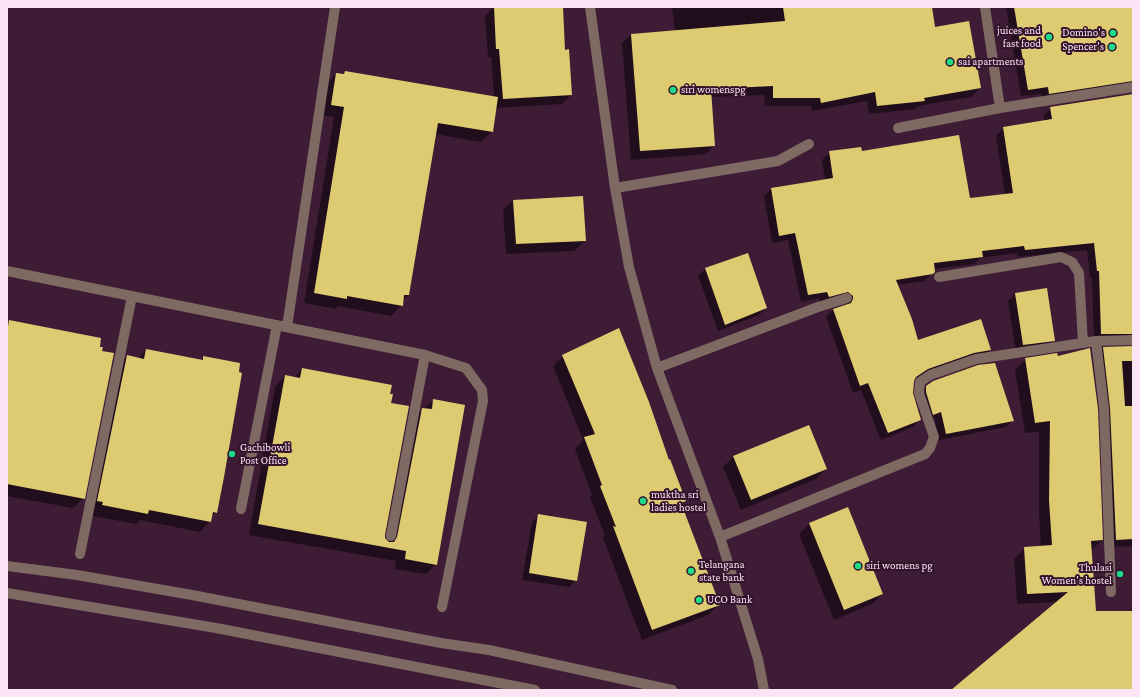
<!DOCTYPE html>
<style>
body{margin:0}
#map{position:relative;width:1140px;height:697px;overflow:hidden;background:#3e1c36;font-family:"Crimson Pro",serif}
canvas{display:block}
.frame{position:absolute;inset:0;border:8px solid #fbe4f4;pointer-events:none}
</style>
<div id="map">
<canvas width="1140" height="697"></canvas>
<div class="frame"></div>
</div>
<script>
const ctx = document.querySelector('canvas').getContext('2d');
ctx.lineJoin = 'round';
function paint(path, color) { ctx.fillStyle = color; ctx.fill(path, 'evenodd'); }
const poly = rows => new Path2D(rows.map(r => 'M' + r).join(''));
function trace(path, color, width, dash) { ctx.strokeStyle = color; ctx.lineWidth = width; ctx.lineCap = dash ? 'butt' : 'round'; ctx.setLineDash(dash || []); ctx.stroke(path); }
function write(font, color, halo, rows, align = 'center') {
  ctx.font = font + ' "Crimson Pro",serif'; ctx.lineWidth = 4; ctx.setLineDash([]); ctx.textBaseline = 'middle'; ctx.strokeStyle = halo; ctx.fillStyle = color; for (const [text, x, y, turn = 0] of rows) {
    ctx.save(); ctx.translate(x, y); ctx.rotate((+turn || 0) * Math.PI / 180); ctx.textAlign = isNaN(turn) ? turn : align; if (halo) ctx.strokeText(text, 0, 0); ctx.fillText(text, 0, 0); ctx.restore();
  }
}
paint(poly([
 [494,7,562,7,564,51,571,95,562,104,496,108,492,132,481,142,435,134,409,295,402,301,402,305,391,316,338,306,336,309,304,303,334,117,321,115,326,85,336,74,342,75,345,72,494,97,491,57,488,57,485,16],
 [672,7,931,7,934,29,980,88,971,97,918,106,915,109,869,114,867,101,812,111,811,106,765,106,764,95,711,97,714,145,706,154,631,160,622,43,631,34,675,31],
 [1006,7,1133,7,1133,546,1108,547,1096,356,1104,348,1133,347,1131,344,1094,341,1092,278,1090,278,1087,250,1018,257,1017,253,980,258,974,264,934,269,934,271,925,281,897,285,917,341,990,350,983,357,966,360,919,376,913,380,912,393,920,419,913,427,881,440,861,390,853,393,826,317,833,310,846,306,846,303,821,304,819,298,801,302,788,240,772,243,764,196,771,189,825,180,822,160,830,152,861,152,969,199,1005,195,996,136,1004,128,1044,121,1044,115,1051,108,1132,95,1132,93,1128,88,1042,101,1041,94,1021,96],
 [513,200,585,241,574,251,506,254,503,211],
 [705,269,766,308,759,315,718,331,698,276],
 [1015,294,1054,340,1047,347,1016,352,1008,301],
 [9,322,98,348,101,351,84,498,73,508,7,496,7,324],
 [146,350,201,360,204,357,216,512,211,517,210,521,200,532,140,520,137,524,92,516,117,367,127,356,138,358],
 [563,356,685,501,681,505,719,604,708,615,642,640,603,538,605,536,590,497,592,495,575,449,583,440,553,366],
 [1026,359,1102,540,1091,551,1095,612,1133,612,1133,690,953,690,1057,602,1017,604,1014,559,1025,548,1041,547,1039,512,1039,432,1025,433,1015,370],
 [302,369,389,395,390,403,384,535,386,541,388,543,412,419,434,400,436,564,426,574,395,569,396,561,249,535,275,387,285,376,294,378],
 [927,386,1013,420,1006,427,939,440,934,417,927,421,920,393],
 [808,426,826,469,816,479,741,510,723,467,733,457],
 [847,508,882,594,872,604,834,620,799,534,809,524],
 [539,515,576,580,569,587,522,580,532,522]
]), '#0007');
paint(poly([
 [494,7,563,7,565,50,569,49,572,95,503,99,499,49,496,49],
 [783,7,932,7,935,27,969,21,981,88,924,98,925,101,877,106,875,92,821,103,820,98,773,98,773,86,711,89,715,146,640,151,631,34,785,21],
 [1014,7,1133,7,1133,81,1049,94,1048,87,1028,90],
 [345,71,498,97,493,132,438,123,409,295,404,295,403,306,347,296,347,299,314,293,344,107,331,105,336,73,344,74],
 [1133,94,1133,334,1101,334,1099,271,1097,271,1094,243,1025,250,1024,246,982,251,983,257,934,263,935,272,933,274,896,280,912,319,918,340,981,319,991,350,974,353,928,369,916,377,914,381,913,393,921,420,888,433,868,383,860,386,833,309,851,303,853,299,853,296,848,292,829,297,827,292,808,295,795,233,779,236,771,188,833,178,829,151,861,147,862,151,959,135,970,198,1013,193,1003,127,1052,119,1050,107],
 [583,196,586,241,516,244,513,200],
 [748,253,767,308,725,325,705,268],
 [1047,288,1055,341,1023,345,1015,293],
 [9,320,101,338,100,347,103,347,102,351,114,353,85,499,7,484,7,333],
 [619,328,649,402,669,460,670,459,686,501,681,503,720,605,652,630,613,526,616,527,600,486,602,485,584,437,595,434,562,355],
 [1133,346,1133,361,1122,361,1125,406,1133,406,1133,539,1116,540,1110,408,1103,347],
 [1090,348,1098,409,1103,540,1091,541,1096,611,1133,611,1133,690,951,690,1068,592,1027,594,1024,547,1052,545,1049,500,1050,421,1035,423,1025,358,1057,353,1058,356],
 [146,349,203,360,203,356,240,363,239,372,242,373,224,477,217,513,213,512,211,522,149,510,148,514,102,505,103,502,97,501,127,355,144,359],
 [995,363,1014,421,946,434,941,412,933,415,926,392,926,386,933,381,978,365],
 [302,368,392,385,390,394,393,394,391,403,409,406,385,535,385,538,389,542,394,542,397,537,422,408,432,409,433,399,465,405,437,565,405,559,406,551,258,524,285,375,300,378],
 [809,425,827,469,751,500,733,456],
 [848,507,883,594,844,610,809,523],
 [538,514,587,522,577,581,529,573]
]), '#decb71');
trace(poly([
 [590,7,615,188,629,267,657,368,720,537,758,659,764,690],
 [985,7,1000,108],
 [898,128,1000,108,1133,87],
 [615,188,778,161,809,144],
 [7,271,425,355,466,368,482,390,483,401,442,607],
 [939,277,1061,257,1072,262,1079,273,1083,343],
 [287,327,335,7],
 [1096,341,1133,340],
 [657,368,818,307,847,298],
 [241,509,277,325],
 [391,536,425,355],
 [720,537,925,454,930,448,934,437,919,393,920,382,930,375,976,359,1096,341,1104,408,1111,592],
 [80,554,132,296],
 [7,566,77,575,192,595,441,643,489,650,672,690],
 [7,593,216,628,535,690]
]), '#7f6963', 10);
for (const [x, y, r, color] of [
 [1113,33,4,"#1dd988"],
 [1049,37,4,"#1dd988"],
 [1112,47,4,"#1dd988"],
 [950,62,4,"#1dd988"],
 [673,90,4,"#1dd988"],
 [232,454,4,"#1dd988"],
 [643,501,4,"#1dd988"],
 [858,566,4,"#1dd988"],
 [691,571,4,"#1dd988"],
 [1120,574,4,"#1dd988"],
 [699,600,4,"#1dd988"]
]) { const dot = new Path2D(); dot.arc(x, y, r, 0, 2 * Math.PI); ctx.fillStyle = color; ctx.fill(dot); trace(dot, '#33132c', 1.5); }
write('11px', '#fbe4f4', '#33132c', [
 ["juices and",1041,31,"right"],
 ["fast food",1041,44,"right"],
 ["Domino's",1105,33,"right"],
 ["Spencer's",1104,47,"right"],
 ["sai apartments",958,62],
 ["siri womenspg",681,90],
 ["Gachibowli",240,448],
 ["Post Office",240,461],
 ["muktha sri",651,495],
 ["ladies hostel",651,508],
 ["Telangana",699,565],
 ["state bank",699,578],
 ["siri womens pg",866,566],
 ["Thulasi",1112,568,"right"],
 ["Women's hostel",1112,581,"right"],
 ["UCO Bank",707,600]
], 'left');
</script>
